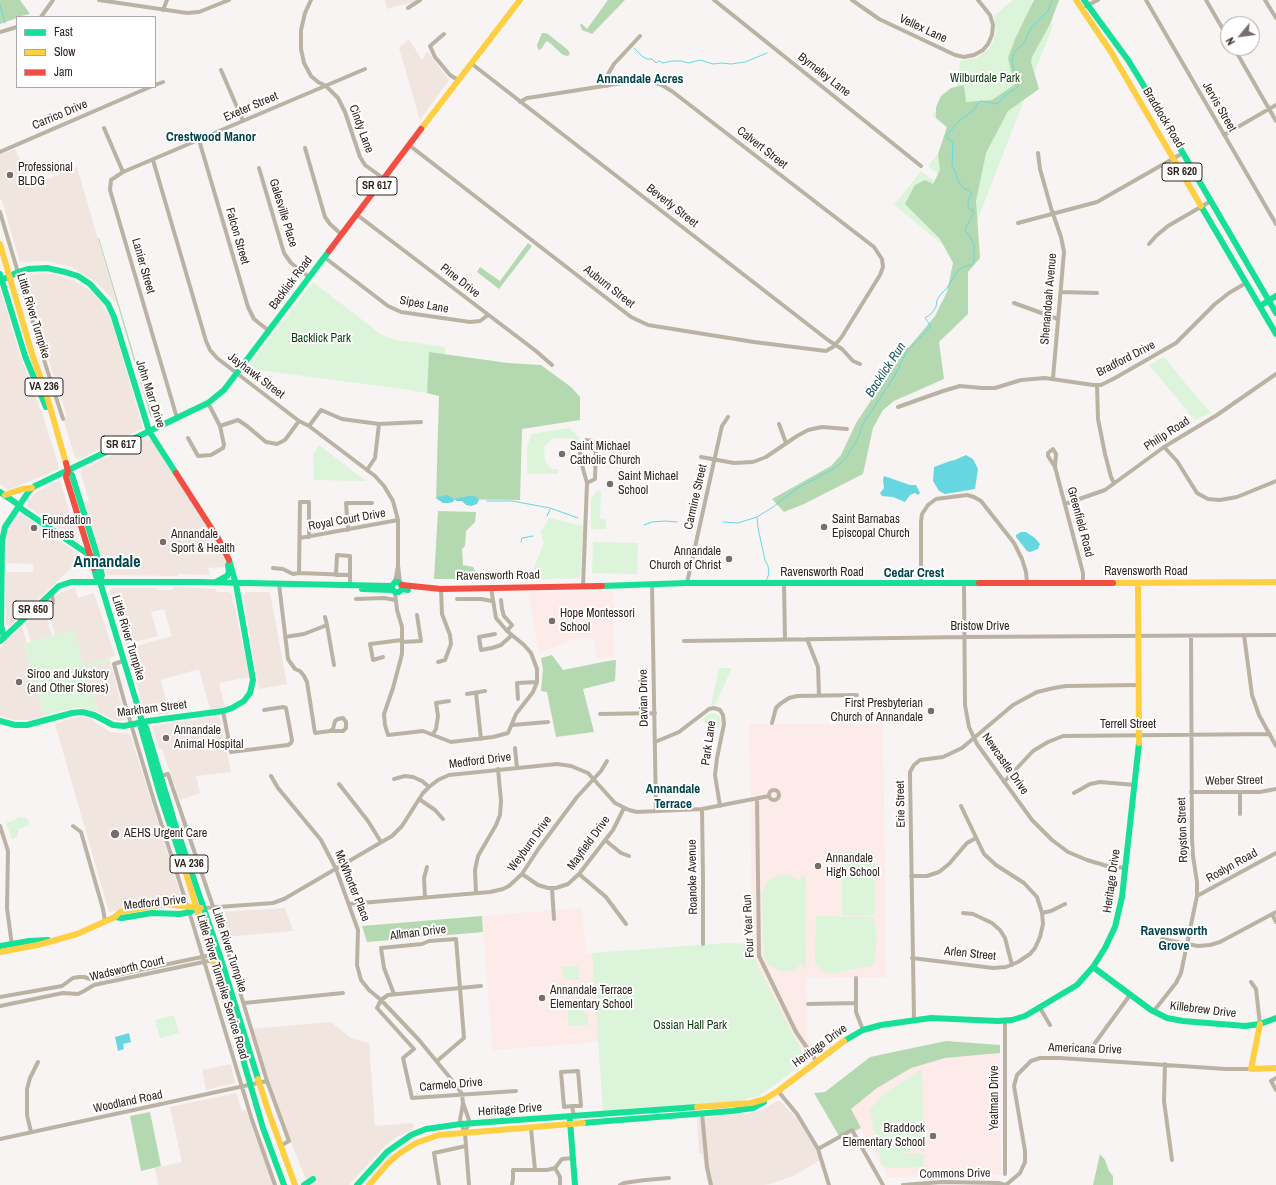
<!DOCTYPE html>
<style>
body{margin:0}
#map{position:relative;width:1276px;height:1185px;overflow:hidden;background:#f8f4f3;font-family:"Archivo Narrow",sans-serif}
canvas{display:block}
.legend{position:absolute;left:16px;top:16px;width:140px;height:72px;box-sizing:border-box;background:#fff;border:1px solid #ada8a5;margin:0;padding:5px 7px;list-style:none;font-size:12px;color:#32251f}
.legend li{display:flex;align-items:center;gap:8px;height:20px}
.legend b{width:20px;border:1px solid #ada8a5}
.north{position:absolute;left:1220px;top:16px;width:40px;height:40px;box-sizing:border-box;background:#fff;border:1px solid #ada8a5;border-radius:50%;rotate:241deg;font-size:11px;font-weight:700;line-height:16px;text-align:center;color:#32251f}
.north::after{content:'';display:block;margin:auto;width:14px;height:18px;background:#776d69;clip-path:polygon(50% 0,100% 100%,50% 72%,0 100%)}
</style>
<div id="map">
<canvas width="1276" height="1185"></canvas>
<ul class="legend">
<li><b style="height:5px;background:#16e098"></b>Fast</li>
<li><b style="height:5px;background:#ffcf43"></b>Slow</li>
<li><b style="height:5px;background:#f24e42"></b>Jam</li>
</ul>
<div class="north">N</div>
</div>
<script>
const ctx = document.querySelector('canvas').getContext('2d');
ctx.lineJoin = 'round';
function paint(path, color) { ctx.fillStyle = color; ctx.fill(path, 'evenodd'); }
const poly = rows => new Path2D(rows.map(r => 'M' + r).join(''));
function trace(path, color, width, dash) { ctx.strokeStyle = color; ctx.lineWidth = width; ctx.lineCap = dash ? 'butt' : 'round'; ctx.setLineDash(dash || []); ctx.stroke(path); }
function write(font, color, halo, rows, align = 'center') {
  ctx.font = font + ' "Archivo Narrow",sans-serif'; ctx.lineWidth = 4; ctx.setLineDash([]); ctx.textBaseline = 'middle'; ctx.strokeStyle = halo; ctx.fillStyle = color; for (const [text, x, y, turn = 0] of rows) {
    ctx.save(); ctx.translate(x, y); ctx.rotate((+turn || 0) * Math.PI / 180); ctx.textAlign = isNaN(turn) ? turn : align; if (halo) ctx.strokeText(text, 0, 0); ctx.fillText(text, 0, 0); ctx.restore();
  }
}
paint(poly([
 [385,0,417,0,413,2,387,9],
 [409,39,422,60,427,51,449,80,420,120,399,48],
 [15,149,32,186,77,167,117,304,97,283,71,267,48,261,21,262,19,260,2,200,0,200,0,155],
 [38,273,53,274,73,280,91,291,102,303,112,321,143,428,80,459,75,458,63,418,67,416,46,353,25,283,27,276],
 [0,288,20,355,43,416,59,467,57,470,8,490,0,484],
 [146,438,150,439,155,442,218,545,226,562,224,567,208,568,210,575,178,574,178,576,106,575,90,521,82,503,89,501,80,471],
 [60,480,78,541,26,505,36,492],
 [21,513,83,557,9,627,6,624,6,572,33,572,33,564,6,563,7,533],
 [173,587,216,589,217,592,228,592,232,595,250,677,219,683,225,707,210,709,199,669,161,680,169,714,148,715,145,712,126,649,172,636,164,609,151,612,158,636,125,645,109,591,112,588,157,588,158,590,173,590],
 [75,588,78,598,94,593,115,656,84,666,74,630,55,635,46,605,61,592],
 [246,592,270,592,287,684,259,689,243,596],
 [43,606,52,636,31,642,25,623],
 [22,626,27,643,24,644,44,716,31,720,13,720,0,715,0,648],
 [110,661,125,719,122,721,114,720,98,712,85,669],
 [219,716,231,772,196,776,200,793,180,800,162,749,159,749,152,726],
 [83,717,92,720,110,732,130,734,182,899,179,903,155,902,109,912,55,724,73,718],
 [285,908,293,931,225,937,219,912],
 [331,1022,351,1038,369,1043,375,1126,413,1123,414,1127,412,1130,397,1137,385,1146,349,1185,308,1185,287,1132,285,1132,252,1029],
 [231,1064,235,1083,206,1090,202,1070],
 [236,1093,242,1111,246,1110,258,1145,264,1144,277,1185,158,1185,155,1168,182,1162,170,1107],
 [777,1101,780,1101,797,1119,815,1148,820,1160,793,1176,771,1184,764,1185,708,1185,702,1153,699,1153,697,1118,747,1114,762,1110]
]), '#f1e5e0');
paint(poly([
 [613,591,614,657,597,658,594,638,577,638,539,653,528,592],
 [750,724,883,724,886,977,806,978,807,1037,818,1051,805,1061,752,978],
 [582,908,586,954,592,953,599,1042,493,1050,482,916],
 [1000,1053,1001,1175,888,1177,850,1109,877,1088,911,1068,945,1058]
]), '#fcebe8');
paint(poly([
 [1013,0,1031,0,1053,25,962,260,894,205,921,171,943,188,948,182,928,166,954,133,932,116,957,85,960,61,976,58,989,49,994,40,996,32,994,16],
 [313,282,382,335,395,340,445,347,444,390,427,388,427,393,397,388,257,370,250,364],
 [1164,357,1186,384,1211,413,1195,420,1149,365],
 [569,428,571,429,571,431,574,432,579,438,577,444,570,438,553,438,544,447,545,461,552,469,558,469,558,474,527,474,527,448,531,434],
 [319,445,366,481,314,480,313,454],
 [597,491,601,491,600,519,606,520,606,529,591,529,591,499],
 [549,518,583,526,580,578,525,580,525,575,533,570,544,543,541,532],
 [593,542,638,543,637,574,592,573],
 [74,629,84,666,109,658,110,661,86,669,98,712,77,707,44,716,24,644],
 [719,668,732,668,715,705,711,705],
 [711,713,716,714,720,717,721,722,719,729,702,720,707,715],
 [19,817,27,818,30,825,19,829,17,834,18,837,12,839,6,823,17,819,17,818],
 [842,852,874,852,875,915,842,915],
 [779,875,790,875,797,879,801,883,801,875,805,875,806,969,803,969,802,962,797,968,791,971,781,971,769,965,764,957,762,893,767,882,771,879],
 [816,916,873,917,877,937,874,965,841,972,827,974,815,963],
 [727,943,754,944,754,951,757,965,796,1041,809,1058,779,1082,758,1096,731,1103,603,1111,592,953],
 [578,966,579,979,564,980,562,967],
 [584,1004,584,1013,587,1013,588,1025,568,1026,568,1005],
 [174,1015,179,1033,160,1038,155,1020],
 [922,1069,923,1144,911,1144,911,1152,903,1152,903,1153,924,1154,924,1167,888,1168,880,1164,881,1161,870,1110,877,1101,886,1093]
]), '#dcf4d9');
paint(poly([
 [0,0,20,0,30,14,17,17,17,18,0,24],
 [608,0,625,0,592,34,582,30,580,24,582,24,587,29],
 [1034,0,1059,0,1051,22,1032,57,1031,62,1039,89,1008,111,986,153,976,201,980,258,968,272,968,314,939,342,944,379,894,401,883,410,873,428,863,474,804,504,784,512,772,499,831,466,841,455,856,423,870,402,876,382,893,359,910,346,935,316,947,292,953,263,940,239,905,204,915,185,925,180,933,184,940,170,938,154,947,127,936,118,936,107,941,96,951,88,964,85,966,102,992,100,1014,85,1008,58,1015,39],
 [542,33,545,33,548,34,568,50,570,54,568,56,563,55,550,43,547,41,545,43,542,48,540,50,538,49,537,45],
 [98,238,99,238,153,419,150,415],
 [528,243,532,246,499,289,477,272,480,267,500,281],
 [429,352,508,363,541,365,571,387,580,397,580,420,522,429,520,500,436,499,439,396,427,393],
 [438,511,476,512,475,522,466,531,465,546,462,549,463,565,473,567,476,573,482,579,434,579],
 [552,655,563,670,608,661,616,660,615,681,583,689,594,732,556,737,547,692,541,691,543,669,541,658],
 [482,916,483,932,437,936,367,942,362,926],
 [946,1041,1000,1045,1000,1053,945,1058,911,1068,877,1088,851,1109,861,1128,855,1131,839,1136,814,1093,825,1092,870,1057],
 [150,1112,161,1166,141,1171,130,1116],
 [1100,1154,1105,1160,1109,1171,1113,1176,1113,1185,1093,1185]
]), '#b4d9b0');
paint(poly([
 [966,455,973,459,978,469,975,489,945,494,939,491,933,481,934,467,950,461,955,460],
 [884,476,910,485,916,485,920,493,918,495,915,493,910,495,905,502,893,497,882,496,880,493,884,488,883,480],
 [447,495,454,499,469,496,474,496,479,499,477,504,471,506,466,505,462,501,456,501,455,499,453,502,449,503,443,503,437,499,438,497],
 [1021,532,1026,532,1035,538,1040,544,1038,549,1030,552,1027,551,1016,537,1016,535],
 [129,1033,131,1042,123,1044,124,1049,118,1051,115,1037]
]), '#66d7e0');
trace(poly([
 [0,5,5,23],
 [634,48,643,57,647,59,652,59,656,63,659,61,663,63,672,61,681,61,688,63,700,60,713,64,721,63,731,64,745,62,767,53],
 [487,501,512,501,550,508,578,518],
 [547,516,550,509],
 [723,522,738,523,757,517],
 [644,525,652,522,665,521,677,522],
 [521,542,522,538,533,536],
 [766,581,769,574,768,566,765,560,758,528,757,517,773,507,796,489,833,469,839,465,848,455,859,436,863,424,895,375,907,351,931,326,925,318,931,314,936,307,937,300,940,295,947,288,958,270,966,266,972,265,974,263,974,244,969,235,965,231,966,227,971,218,974,212,973,210,969,209,968,206,968,199,972,194,969,190,964,189,957,179,956,173,952,166,953,142,947,138,946,136,959,121,975,109,977,104,981,101,997,104,1007,94,1017,88,1018,86,1012,61,1013,55,1015,51,1024,43,1031,28,1048,11,1052,0]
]), '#66d7e0', 1);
trace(poly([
 [99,0,187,13,199,12,229,0],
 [311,0,305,13,301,30,301,49,304,63,311,76,318,82,326,86,338,98,345,112,360,157,365,165,383,178],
 [714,0,921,166],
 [852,0,879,19,955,55,964,57,974,55,983,50,988,44,992,35,993,25,990,15,978,0],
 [1146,0,1276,224],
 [1206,0,1228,38],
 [1265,0,1276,18],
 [1086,6,1098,0],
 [408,8,420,0],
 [163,10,167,0],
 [41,17,53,0],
 [0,32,17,27],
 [444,34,430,46,435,57,450,75,458,80],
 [1234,48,1276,121],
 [472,64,828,340,842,349,853,361,860,364],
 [221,70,243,121],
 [155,85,163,82],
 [607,86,608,74,614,64,640,36],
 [104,128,123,172],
 [1224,135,1276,105],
 [199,140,248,307,254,319,269,331],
 [409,145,631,317,648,325,754,342,826,351,833,347,841,338,880,275,883,267,882,259,874,247,673,92,662,85,649,81,629,82,534,97,527,98,520,102],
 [305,148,325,217,330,224,341,234],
 [0,152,150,87],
 [1038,153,1040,169,1051,208,1061,237,1064,252,1053,378],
 [153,160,206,341,210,350,217,358,299,421,309,426,375,476,384,486,393,501,398,520,398,565,400,583],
 [259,168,284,253,291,263,309,277],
 [0,212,44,360,63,419],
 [356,214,536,351,552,365],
 [1018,223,1097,202,1183,153],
 [1149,244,1156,236,1168,226,1211,201],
 [324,257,388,306,401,312,470,322,480,321,488,315],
 [1061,292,1097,293],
 [1014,303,1058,319],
 [1097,385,1098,419,1105,454,1111,477,1114,483],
 [898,407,943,391,960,386,982,388,995,388,1021,380,1045,378,1093,385,1101,385,1115,378,1176,343,1215,304,1229,293,1246,283],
 [177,418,110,190,111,180,123,172,365,69],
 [779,424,786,443],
 [220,426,238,420,247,426,266,442,277,444,285,440,299,421],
 [309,426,321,410,342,419,379,424,421,422],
 [188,438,198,456,211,455,223,448,224,445,220,426,208,403],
 [1164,447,1177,461,1197,493,1208,499,1220,500,1237,497,1276,481],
 [701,457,734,463,753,462,766,457,797,436,808,430,822,427,847,429],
 [1055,467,1048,456,1048,453,1053,449,1056,454,1055,467,1083,573,1083,583],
 [367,470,375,458,379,424],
 [1065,504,1105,490,1164,447,1217,415,1276,374],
 [348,530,346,503,372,503],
 [309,537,309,502,300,502,299,573,350,575,350,585],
 [300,538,398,520],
 [273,568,283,569,293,574,299,573],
 [336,575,337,555,350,556,350,575],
 [395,582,398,566],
 [687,583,719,439,722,426,728,417],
 [279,584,288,659,295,669,300,671,304,676,307,682,315,733,330,731,343,731,346,728,346,722,343,718,338,719,335,721,333,729,330,731],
 [784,584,785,639],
 [921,584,921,522,922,514,928,505,936,499,967,495,974,497,981,501,1014,543,1022,559,1026,572,1027,583],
 [964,584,965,705,969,727,977,744,1032,820,1052,840,1068,852,1087,860,1107,866,1126,868],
 [652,585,656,811],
 [583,586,587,483,580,458,580,450,582,443,586,440,592,441,596,444,595,479,587,483],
 [395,592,397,610,402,627,402,654,393,688,384,714,385,725,388,735,423,731,451,742,493,737,508,733,516,714,533,692,537,682,537,669,531,653,524,645,507,631,496,618,491,588],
 [52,593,53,603],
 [356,599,384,598,395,600],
 [457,599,481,599,492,601],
 [501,600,502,609,504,616,512,625,507,631],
 [325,617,327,625],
 [495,634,479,637,481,650,492,648,501,645,512,635],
 [1244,635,1252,695,1259,715,1276,746],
 [285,637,304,634,327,625,334,665],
 [807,639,818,667,819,695],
 [684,641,965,637,1276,635],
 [402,642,421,641,417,615],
 [383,657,373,660,370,644,402,640],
 [123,661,114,664,125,704,154,801,192,921,252,1120,275,1185],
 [438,662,445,660,451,644,450,635,442,614,441,589],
 [476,693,481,739],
 [467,694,485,691],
 [518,699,517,683,537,682],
 [223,711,231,752,288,745,291,743,292,740,286,708,283,707,264,710],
 [600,714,655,713],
 [772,723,776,708,780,704,789,698,797,696,857,695],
 [512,725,548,722],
 [433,734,436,729,438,716,436,703,449,701],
 [655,742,679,732,709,709,714,708,720,710,723,715,724,724,717,758,715,775,720,806],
 [515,748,517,768],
 [161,776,168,774,223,936,267,1081,289,1141,280,1146],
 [271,776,278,788,321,840,336,869,358,930,357,965,361,980,369,990,381,1000,419,1040,456,1085,462,1094,463,1103,460,1120,461,1124,465,1133],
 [394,779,405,776,413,777,422,781,429,787],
 [1004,782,1033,751,1048,742,1063,736,1270,734],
 [339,784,368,821,381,842],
 '769 795a5 5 0 1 1 10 0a5 5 0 1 1-10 0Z',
 [1191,792,1260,792,1276,789],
 [1240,792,1240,814],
 [1074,793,1090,784,1100,782,1135,785],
 [757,798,759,956,796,1032,817,1062],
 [419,799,435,810,443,819],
 [702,809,703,878,703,944],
 [0,826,8,851,7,908,12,946],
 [73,826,81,832,103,909,105,921],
 [605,840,621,853,629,856],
 [522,874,538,885,548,888,556,888,568,884,579,874,613,830,624,808],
 [579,874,606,897,626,924],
 [911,876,927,876,939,872,949,864,967,843,976,838],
 [552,888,554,919],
 [476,893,475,870,478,856,496,825,500,815,501,801,498,769],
 [1197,896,1276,853],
 [425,897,424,878,427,867],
 [349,904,490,892,503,889,509,886,522,874,539,848,577,797,601,771,607,761],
 [204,908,273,903,284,899,392,836,402,826,423,793,429,787,438,780,449,775,557,764,571,766,588,773,615,803,629,810,637,812,702,809,769,796],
 [963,913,973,914,992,923,1000,930,1005,938,1012,965],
 [1042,913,1051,911,1065,904],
 [1272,914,1276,922],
 [1162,939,1198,946,1210,945,1220,942,1276,912],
 [912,958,993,968,1006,967,1018,962,1030,954,1035,948,1040,937,1043,924,1042,913,1037,897,1024,883,996,865,984,854,961,806],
 [856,978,856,1012,863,1030],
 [1251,982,1256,989,1260,1024],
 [481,986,388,995,381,1000,377,1008,414,1049,403,1058,412,1098,516,1091],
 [394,994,384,968,381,948,422,944,429,941,456,939,464,1038,437,1061],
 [0,997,62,986,73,978,79,977,84,977,93,980,211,955],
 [244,1003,343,993],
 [808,1004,856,1003],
 [0,1006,63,993,78,994,84,991,94,985,213,960],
 [1040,1008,1050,1025],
 [1153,1012,1176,983,1181,973,1197,896,1197,882,1193,856,1192,839,1191,636],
 [914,1019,910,776,910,772,914,765,920,760,943,757,962,748,1013,705,1037,692,1054,688,1066,686,1138,685],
 [1005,1021,1005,1174],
 [1095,1043,1130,995],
 [1165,1064,1164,1101,1172,1160],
 [1276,1078,1271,1081,1276,1090],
 [778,1091,797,1114,818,1149,829,1185],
 [463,1103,469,1120,469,1123,465,1133,469,1185],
 [572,1106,564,1107,561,1072,578,1071,581,1106,572,1106,574,1116],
 [702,1113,707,1167,711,1185],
 [531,1128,535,1170,547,1170,555,1168,562,1159,573,1158],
 [31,1132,27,1115,27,1089,30,1078,38,1062],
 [0,1139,267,1081],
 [818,1149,852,1130,883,1185],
 [555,1168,560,1177,560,1185],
 [439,1185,434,1153,466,1146],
 [512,1185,513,1179,513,1170,535,1170],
 [620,1185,624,1183,645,1180,669,1178],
 [903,1185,942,1182,998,1183,1006,1185],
 [1006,1185,1020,1173,1025,1162,1025,1151,1014,1086,1017,1075,1031,1061,1040,1058,1060,1058,1226,1069,1251,1069]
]), '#bab3a4', 4);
trace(poly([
 [1084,0,1128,60,1141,81,1276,313],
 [1201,206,1276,334],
 [0,274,25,356,46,407],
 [6,278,18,272,28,269,47,268,65,272,78,276,90,284,108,304,114,317,149,431,176,473],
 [1260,306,1276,296],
 [68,471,72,475,96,552,102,575,100,582],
 [0,492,16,503,23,510,91,556],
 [19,506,29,491,35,486,208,403,224,390,329,251],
 [94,568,96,576,100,582,140,714,142,722,141,728,160,795,185,870],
 [100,582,198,582,392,586],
 [216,582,227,576,229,572,228,565],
 [602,586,687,583,979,583],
 [402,588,401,584,398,582,395,582,392,586,392,589,395,592,399,592,402,589,408,590],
 [362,589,393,590],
 [4,638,1,625,2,541,5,527,19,506],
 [0,641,59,586,71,582,100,582],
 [0,721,15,725,27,725,72,713,82,712,94,715,113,725,124,726,148,721,223,711,232,708,244,701,250,693,253,680,236,584,229,560],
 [142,722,146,727,175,824,220,956,258,1079],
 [115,917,122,918,152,913,180,914,190,912,197,908],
 [0,946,29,941,48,940],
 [1093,967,1151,1010,1167,1018,1183,1021,1245,1026,1260,1024,1276,1018],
 [844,1041,863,1030,881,1025,931,1018,998,1021,1012,1020,1025,1016,1077,985,1093,967,1105,948,1115,927,1122,897,1139,743],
 [242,1056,263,1128,284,1185],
 [570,1121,575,1185],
 [583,1123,732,1111,753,1108,764,1102],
 [304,1185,313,1179],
 [357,1185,387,1152,411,1135,426,1129,461,1124,697,1107]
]), '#16e098', 6);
trace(poly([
 [1076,0,1111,52,1201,206],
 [421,129,520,0],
 [0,244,33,357,46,393,66,463],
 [5,495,22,489,32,488],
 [1113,583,1276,582],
 [1138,583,1139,743],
 [185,870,242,1056],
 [0,952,38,945,77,934,115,917,120,912,165,904,201,908],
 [1260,1024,1251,1069,1276,1068],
 [258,1079,269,1113,295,1185],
 [697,1107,751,1103,765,1099,778,1091,844,1041],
 [369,1185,389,1162,400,1153,416,1143,439,1135,583,1123]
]), '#ffcf43', 6);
trace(poly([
 [329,251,421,129],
 [66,463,68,471,66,477,94,568],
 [176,473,219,540,229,560],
 [979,583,1113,583],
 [402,585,441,589,602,586]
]), '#f24e42', 6);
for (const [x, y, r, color] of [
 [10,175,4,"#776d69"],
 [562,454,4,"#776d69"],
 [610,484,4,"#776d69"],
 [824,527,4,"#776d69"],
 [34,528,4,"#776d69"],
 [163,542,4,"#776d69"],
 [729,559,4,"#776d69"],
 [552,621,4,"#776d69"],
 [19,682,4,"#776d69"],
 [931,711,4,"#776d69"],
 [166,738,4,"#776d69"],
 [115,834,5,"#776d69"],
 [818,866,4,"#776d69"],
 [542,998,4,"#776d69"],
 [933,1136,4,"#776d69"]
]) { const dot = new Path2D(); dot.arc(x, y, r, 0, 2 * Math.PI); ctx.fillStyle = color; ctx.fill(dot); trace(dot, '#fff', 1.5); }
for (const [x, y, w] of [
 [1182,172,40],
 [377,186,40],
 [44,387,38],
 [121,445,40],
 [33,610,40],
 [189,864,38]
]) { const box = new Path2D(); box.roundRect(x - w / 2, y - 9, w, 18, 3); ctx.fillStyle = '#fff'; ctx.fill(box); trace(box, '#32251f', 1); }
write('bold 11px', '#32251f', null, [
 ["SR 620",1182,172],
 ["SR 617",377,186],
 ["VA 236",44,387],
 ["SR 617",121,445],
 ["SR 650",33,610],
 ["VA 236",189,864]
]);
write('12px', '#32251f', '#fff', [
 ["Vellex Lane",923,29,25],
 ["Byrneley Lane",824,75,38],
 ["Exeter Street",251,107,-23],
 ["Jervis Street",1219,107,60],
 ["Carrico Drive",60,115,-23],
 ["Braddock Road",1163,118,59],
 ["Cindy Lane",361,129,70],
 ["Calvert Street",762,148,38],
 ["Beverly Street",672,206,38],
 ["Galesville Place",283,213,73],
 ["Falcon Street",237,236,74],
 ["Lanier Street",143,266,74],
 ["Pine Drive",460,281,38],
 ["Backlick Road",291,283,-53],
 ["Auburn Street",609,287,38],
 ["Shenandoah Avenue",1049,299,-85],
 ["Sipes Lane",424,305,11],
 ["Little River Turnpike",33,316,73],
 ["Bradford Drive",1126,359,-27],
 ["Jayhawk Street",256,376,37],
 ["John Marr Drive",150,394,72],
 ["Philip Road",1167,434,-33],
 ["Carmine Street",696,497,-77],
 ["Royal Court Drive",347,520,-10],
 ["Greenfield Road",1080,522,75],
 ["Ravensworth Road",1146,572],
 ["Ravensworth Road",822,573],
 ["Ravensworth Road",498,576,-1],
 ["Bristow Drive",980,627],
 ["Little River Turnpike",128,638,73],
 ["Davian Drive",644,698,-91],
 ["Markham Street",152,709,-7],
 ["Terrell Street",1128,725],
 ["Park Lane",709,743,-82],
 ["Medford Drive",480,761,-7],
 ["Newcastle Drive",1005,764,55],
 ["Weber Street",1234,781,-1],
 ["Erie Street",901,804,-91],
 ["Royston Street",1183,830,-92],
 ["Mayfield Drive",589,843,-54],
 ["Weyburn Drive",530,844,-54],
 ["Roslyn Road",1232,866,-29],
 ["Roanoke Avenue",693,877,-91],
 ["Heritage Drive",1112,881,-82],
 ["McWhorter Place",352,886,68],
 ["Medford Drive",155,903,-6],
 ["Four Year Run",749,926,-93],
 ["Allman Drive",418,933,-7],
 ["Little River Turnpike",229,950,72],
 ["Arlen Street",970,954,6],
 ["Wadsworth Court",127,969,-13],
 ["Little River Turnpike Service Road",222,987,73],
 ["Killebrew Drive",1203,1010,7],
 ["Heritage Drive",820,1046,-36],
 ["Americana Drive",1085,1049,2],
 ["Carmelo Drive",451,1085,-5],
 ["Yeatman Drive",995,1098,-90],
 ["Woodland Road",128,1102,-12],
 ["Heritage Drive",510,1110,-4],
 ["Commons Drive",955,1174,-1]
]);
write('12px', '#0b3d0c', '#fff', [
 ["Wilburdale Park",985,79],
 ["Backlick Park",321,339],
 ["Ossian Hall Park",690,1026]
]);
write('12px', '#32251f', '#fff', [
 ["Professional",18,168],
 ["BLDG",18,182],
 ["Saint Michael",570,447],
 ["Catholic Church",570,461],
 ["Saint Michael",618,477],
 ["School",618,491],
 ["Saint Barnabas",832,520],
 ["Episcopal Church",832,534],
 ["Foundation",42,521],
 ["Fitness",42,535],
 ["Annandale",171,535],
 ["Sport & Health",171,549],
 ["Annandale",721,552,"right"],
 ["Church of Christ",721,566,"right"],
 ["Hope Montessori",560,614],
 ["School",560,628],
 ["Siroo and Jukstory",27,675],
 ["(and Other Stores)",27,689],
 ["First Presbyterian",923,704,"right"],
 ["Church of Annandale",923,718,"right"],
 ["Annandale",174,731],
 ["Animal Hospital",174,745],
 ["AEHS Urgent Care",124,834],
 ["Annandale",826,859],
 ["High School",826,873],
 ["Annandale Terrace",550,991],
 ["Elementary School",550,1005],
 ["Braddock",925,1129,"right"],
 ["Elementary School",925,1143,"right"]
], 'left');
write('bold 13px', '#02444b', '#fff', [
 ["Annandale Acres",640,80],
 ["Crestwood Manor",211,138],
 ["Cedar Crest",914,574],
 ["Annandale",673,790],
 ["Terrace",673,805],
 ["Ravensworth",1174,932],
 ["Grove",1174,947]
]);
write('italic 13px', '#18565c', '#fff', [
 ["Backlick Run",886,370,-57]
]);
write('bold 16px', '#02444b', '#fff', [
 ["Annandale",107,563]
]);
</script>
